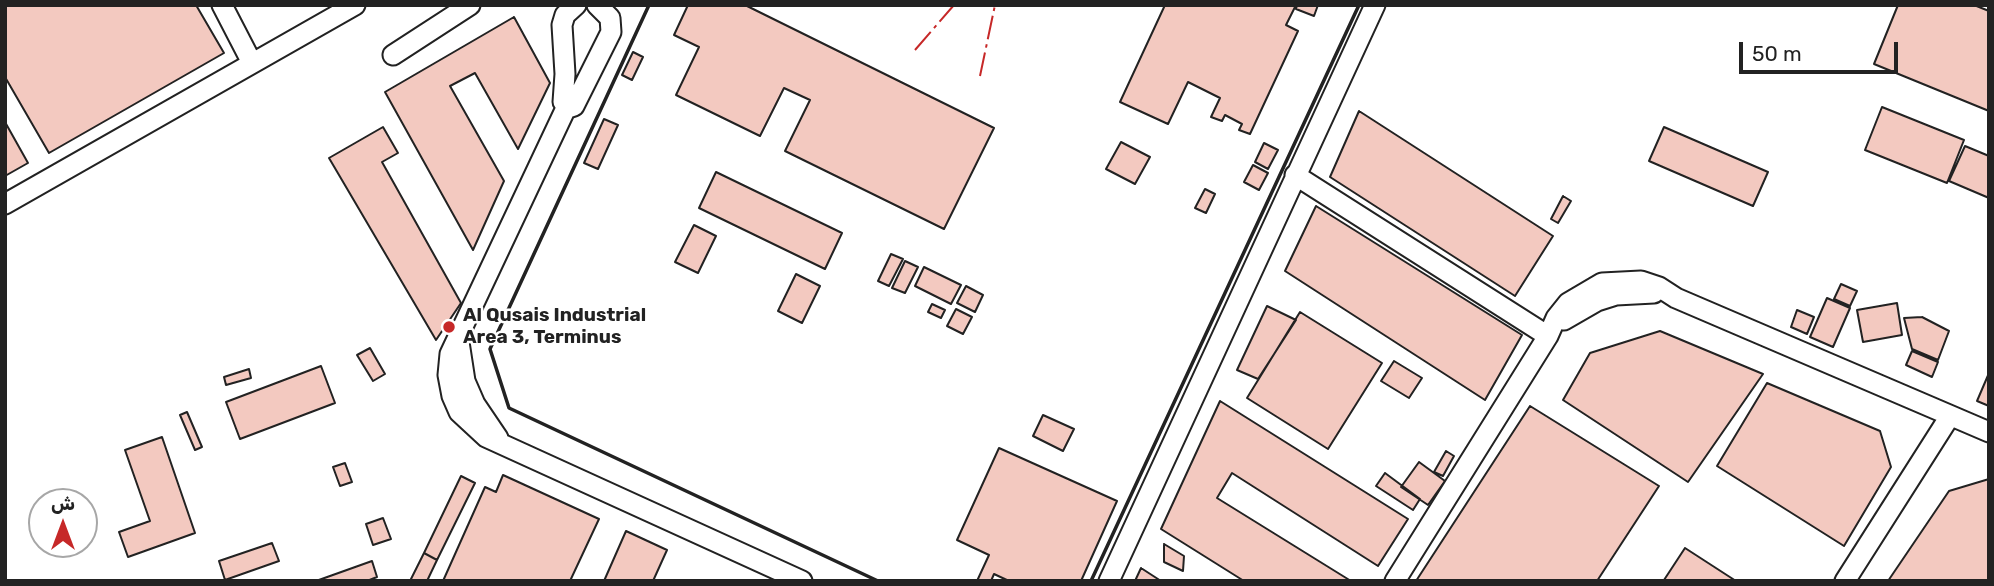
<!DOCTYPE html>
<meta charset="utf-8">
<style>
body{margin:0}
#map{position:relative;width:1994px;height:586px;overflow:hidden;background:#fff;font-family:Rubik,"Noto Naskh Arabic",sans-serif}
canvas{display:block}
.frame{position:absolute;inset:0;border:7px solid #222;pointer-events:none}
.north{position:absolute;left:28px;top:488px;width:70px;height:70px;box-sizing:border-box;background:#fff;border:2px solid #a7a7a7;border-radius:50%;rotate:0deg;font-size:19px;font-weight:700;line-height:28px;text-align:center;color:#222}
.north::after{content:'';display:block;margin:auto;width:24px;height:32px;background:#c62828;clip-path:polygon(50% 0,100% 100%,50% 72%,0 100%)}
.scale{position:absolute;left:1739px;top:42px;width:159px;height:32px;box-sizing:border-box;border:4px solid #222;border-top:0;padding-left:9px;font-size:21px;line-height:24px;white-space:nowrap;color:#222;-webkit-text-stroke:5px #fff;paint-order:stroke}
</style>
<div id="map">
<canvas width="1994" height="586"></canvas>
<div class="frame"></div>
<div class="north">ش</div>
<div class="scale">50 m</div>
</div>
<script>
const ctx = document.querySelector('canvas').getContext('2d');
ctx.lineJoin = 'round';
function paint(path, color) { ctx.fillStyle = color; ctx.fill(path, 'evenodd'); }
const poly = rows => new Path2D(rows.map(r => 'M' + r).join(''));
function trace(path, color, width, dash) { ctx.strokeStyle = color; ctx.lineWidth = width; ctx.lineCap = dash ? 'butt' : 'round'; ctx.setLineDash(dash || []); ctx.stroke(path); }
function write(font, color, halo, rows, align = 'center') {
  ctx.font = font + ' Rubik,sans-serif'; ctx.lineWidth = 5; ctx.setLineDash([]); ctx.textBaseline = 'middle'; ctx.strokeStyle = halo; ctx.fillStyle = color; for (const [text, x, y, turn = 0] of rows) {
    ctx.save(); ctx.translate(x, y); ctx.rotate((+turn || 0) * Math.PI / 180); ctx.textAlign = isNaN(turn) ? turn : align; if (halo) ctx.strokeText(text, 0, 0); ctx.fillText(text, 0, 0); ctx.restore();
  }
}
const building = poly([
 [5,5,196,5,224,53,49,153,5,77,5,5],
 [688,5,745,5,994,128,944,229,785,151,810,100,784,88,760,136,676,95,699,47,674,35,688,5],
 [1165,5,1296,5,1286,25,1298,31,1250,134,1239,130,1242,124,1225,115,1222,121,1211,117,1220,98,1188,82,1168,124,1120,102,1165,5],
 [1297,5,1318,5,1314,16,1296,9,1297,5],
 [1898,5,1974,5,1989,11,1989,111,1874,64,1898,5],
 [514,17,550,83,518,149,475,73,450,86,504,181,473,250,385,92,514,17],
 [633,52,643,57,632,80,622,75,633,52],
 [1882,107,1964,140,1947,183,1865,150,1882,107],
 [1359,111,1553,236,1515,296,1330,177,1359,111],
 [604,119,618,125,598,169,584,163,604,119],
 [5,122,28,163,5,176,5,122],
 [383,127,398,153,382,162,461,303,436,340,329,158,383,127],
 [1664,127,1768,172,1753,206,1649,161,1664,127],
 [1121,142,1150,157,1135,184,1106,169,1121,142],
 [1264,143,1278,150,1268,169,1255,162,1264,143],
 [1965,146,1989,156,1989,198,1949,181,1965,146],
 [1253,165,1268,173,1259,190,1244,182,1253,165],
 [716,172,842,233,825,269,699,208,716,172],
 [1205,189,1215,194,1206,213,1195,208,1205,189],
 [1563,196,1571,201,1558,223,1551,219,1563,196],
 [1316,206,1522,335,1485,400,1285,271,1316,206],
 [694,225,716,236,698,273,675,262,694,225],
 [891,254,903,259,889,286,878,281,891,254],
 [905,261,918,267,905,293,892,288,905,261],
 [924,267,961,285,951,304,915,286,924,267],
 [796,274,820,286,802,323,778,311,796,274],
 [1841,284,1857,291,1850,306,1834,299,1841,284],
 [966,286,983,295,975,312,957,303,966,286],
 [1827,298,1850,308,1833,347,1810,337,1827,298],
 [1897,303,1902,335,1863,342,1857,310,1897,303],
 [932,304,945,310,941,318,928,312,932,304],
 [1267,306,1296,320,1258,379,1237,370,1267,306],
 [956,309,972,317,963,334,947,326,956,309],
 [1797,310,1814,317,1807,334,1791,327,1797,310],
 [1300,312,1382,363,1328,449,1247,398,1300,312],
 [1922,317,1949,331,1938,360,1912,349,1904,318,1922,317],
 [1660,331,1763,374,1688,482,1563,400,1590,353,1660,331],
 [370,348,385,374,373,381,357,355,370,348],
 [1912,351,1938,362,1932,377,1906,365,1912,351],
 [1394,361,1422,378,1409,398,1381,381,1394,361],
 [321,366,335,403,240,439,226,402,321,366],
 [249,369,251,378,226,385,224,377,249,369],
 [1989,373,1989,406,1977,401,1989,373],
 [1767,383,1880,431,1891,467,1844,546,1717,466,1767,383],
 [1220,401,1408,519,1378,566,1232,473,1217,498,1351,581,1244,581,1161,529,1220,401],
 [1530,406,1659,486,1597,581,1416,581,1530,406],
 [187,412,202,447,195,450,180,415,187,412],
 [1043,415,1074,429,1063,451,1033,436,1043,415],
 [162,437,195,533,128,557,119,532,150,521,125,450,162,437],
 [999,448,1117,501,1081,581,1009,581,994,574,991,581,977,581,989,555,957,540,999,448],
 [1446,451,1454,456,1443,476,1434,472,1446,451],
 [1419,462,1445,481,1428,505,1401,487,1419,462],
 [345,463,352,482,340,486,333,467,345,463],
 [1385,473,1420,499,1413,510,1376,486,1385,473],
 [503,475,599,519,570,581,443,581,485,487,496,492,503,475],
 [461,476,475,483,437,560,424,553,461,476],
 [1989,479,1989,581,1888,581,1949,491,1989,479],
 [383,518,391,539,373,545,366,524,383,518],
 [626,531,667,550,653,581,604,581,626,531],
 [272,543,279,561,225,580,219,561,272,543],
 [1164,544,1184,556,1183,571,1164,562,1164,544],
 [1685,548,1736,581,1664,580,1685,548],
 [424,553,437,560,427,581,410,581,424,553],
 [372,561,377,577,367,581,316,581,372,561],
 [1141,568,1161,581,1135,581,1141,568]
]);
paint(building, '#f3c9c0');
trace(building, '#222', 2);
const minor = poly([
 [222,5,252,63],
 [576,5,565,15,562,25,565,74,563,102,568,108,574,106,611,32,610,18,597,5],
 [393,55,470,5],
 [566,108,450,354,448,375,452,396,459,412,486,437,802,581],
 [1295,175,1548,336],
 [5,204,355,5],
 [1564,320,1597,301,1616,295,1654,293],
 [459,342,465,381,475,404,498,438],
 [1109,581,1375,5],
 [1395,581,1548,336,1556,318,1568,303,1602,283,1641,281,1659,287,1676,298,1989,432],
 [1845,581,1950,416]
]);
trace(minor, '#222', 23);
trace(minor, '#fff', 19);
trace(poly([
 [649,5,490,349,509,408,878,581],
 [1091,581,1359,5]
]), '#222', 3.5);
trace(poly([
 [915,50,954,5],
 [980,76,995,5]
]), '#c62828', 2, [24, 5, 3.5, 5]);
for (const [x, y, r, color] of [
 [449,327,7,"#c62828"]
]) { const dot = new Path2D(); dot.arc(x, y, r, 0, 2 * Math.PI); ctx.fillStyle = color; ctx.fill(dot); trace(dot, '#fff', 2.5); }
write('bold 19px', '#222', '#fff', [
 ["Al Qusais Industrial",463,316],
 ["Area 3, Terminus",463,338]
], 'left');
</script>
